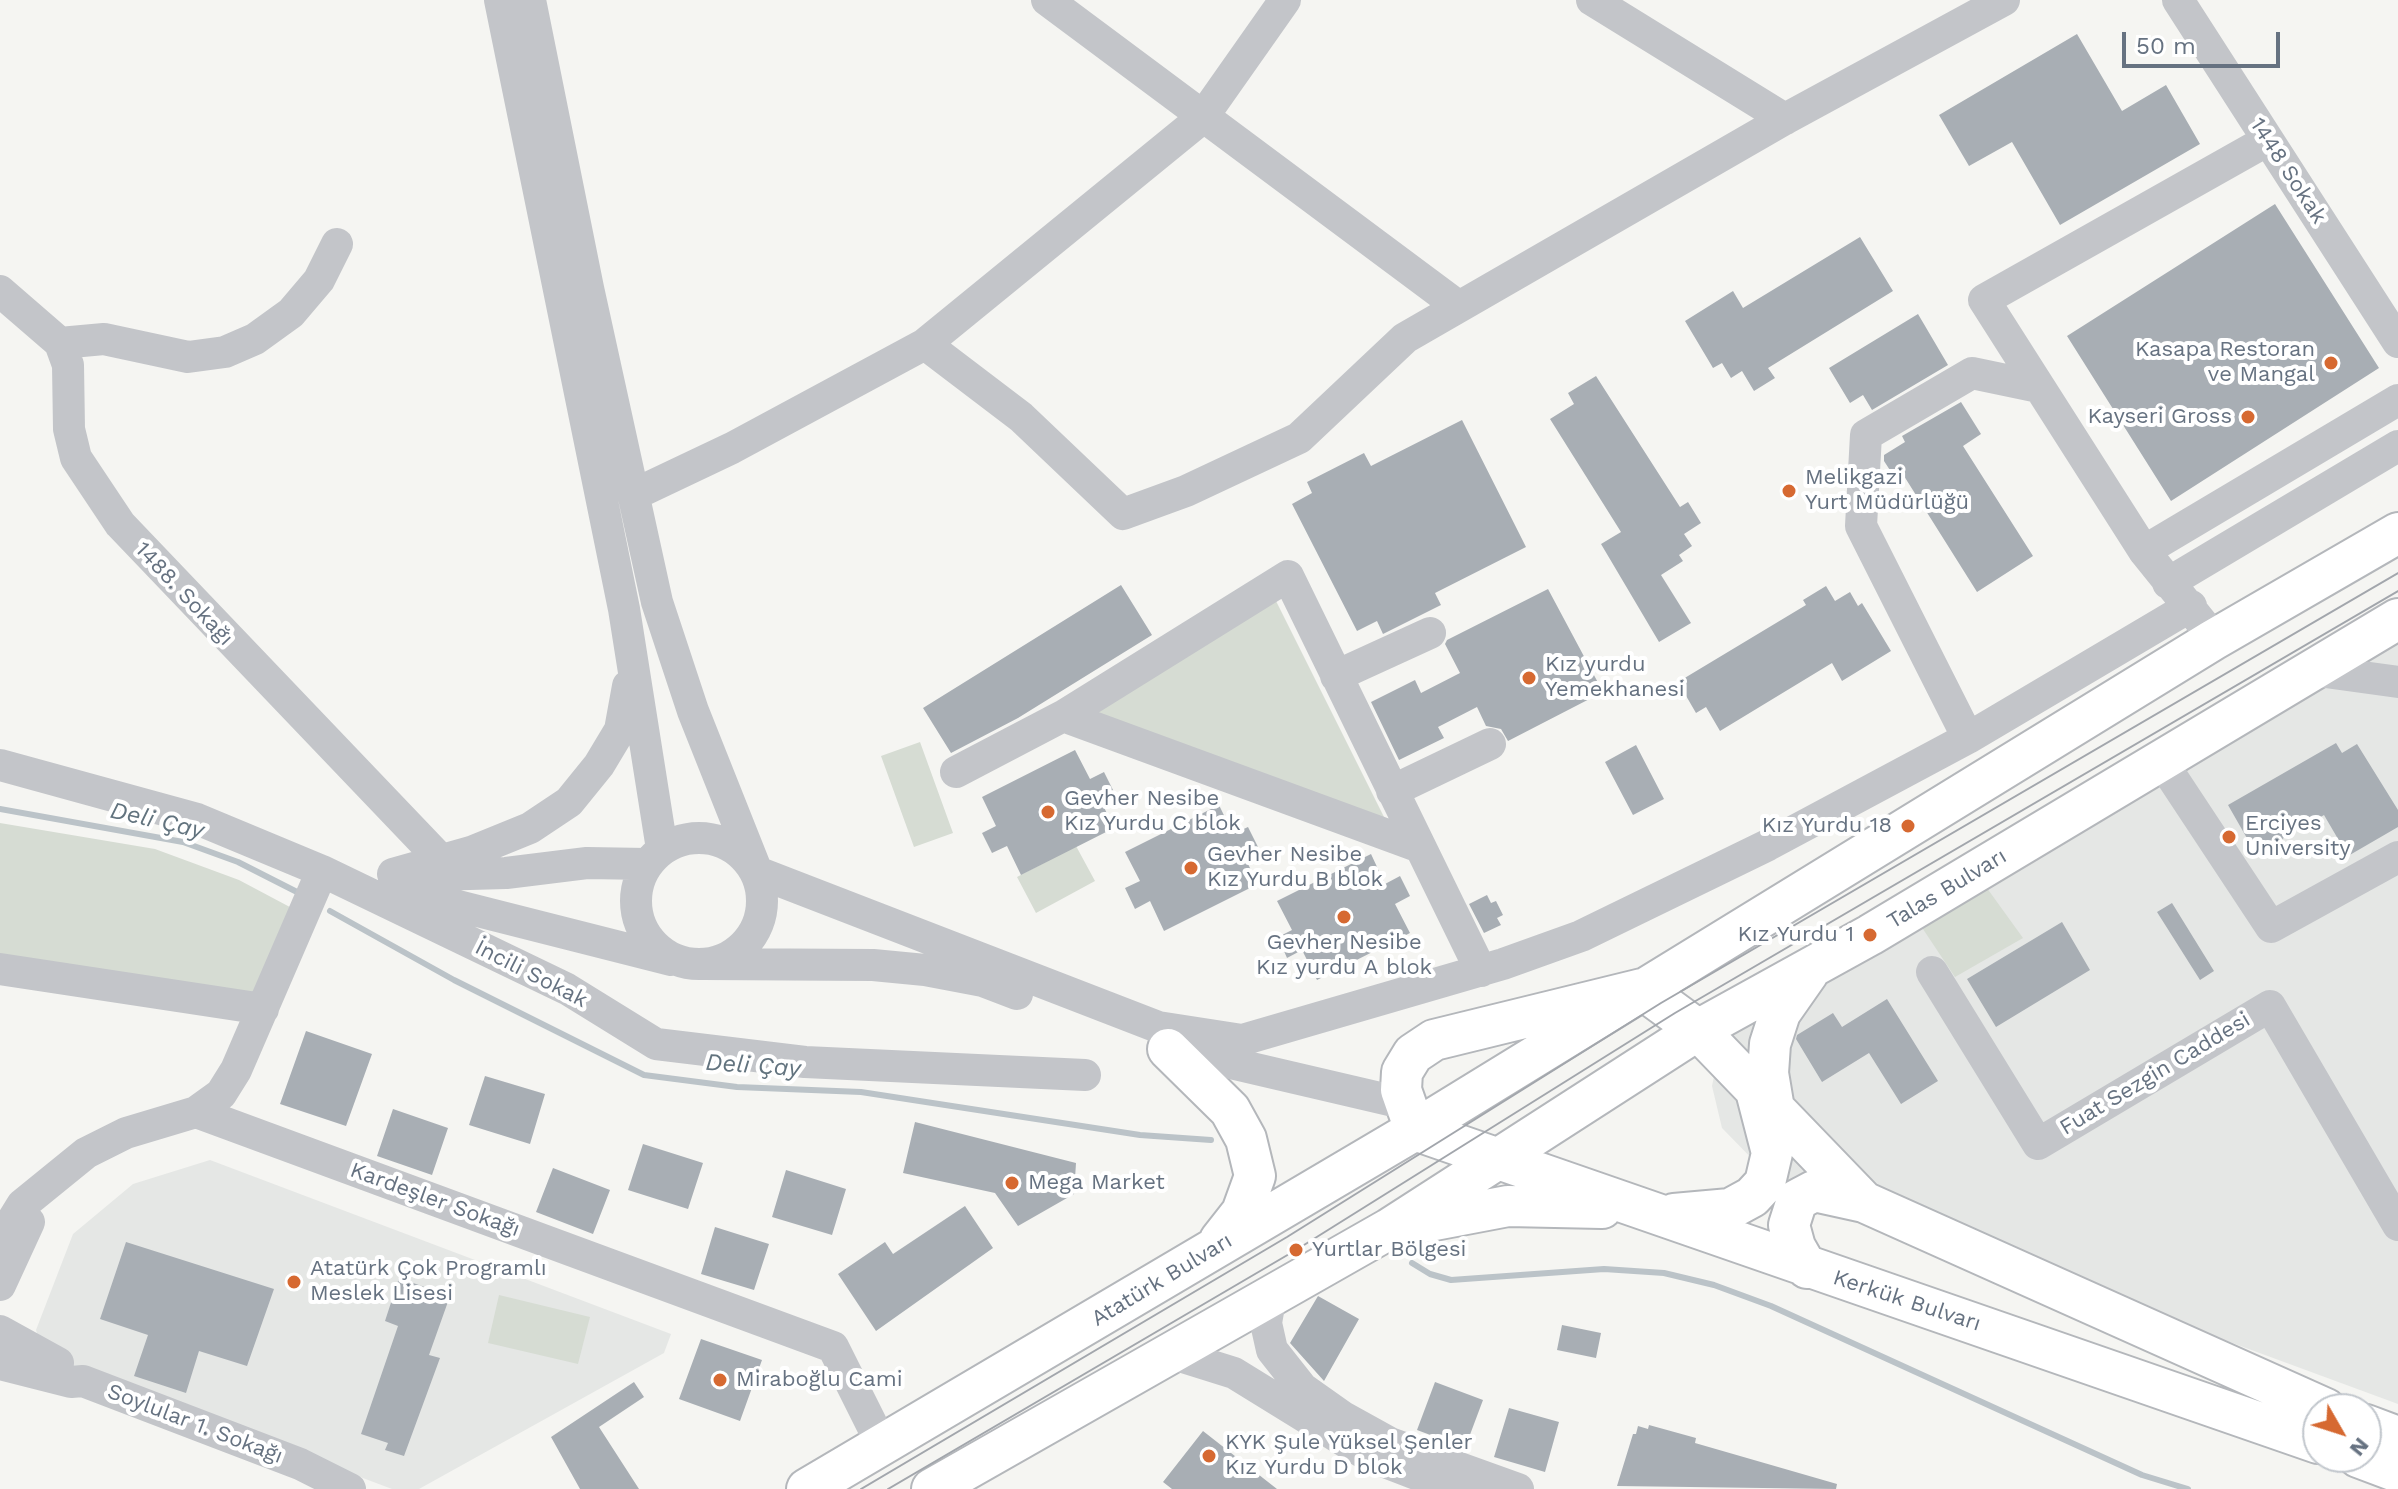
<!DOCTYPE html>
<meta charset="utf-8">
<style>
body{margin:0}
#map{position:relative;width:2398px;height:1489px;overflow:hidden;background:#f5f5f2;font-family:"Work Sans",sans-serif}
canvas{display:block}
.north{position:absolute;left:2302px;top:1393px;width:80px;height:80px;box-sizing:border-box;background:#fff;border:2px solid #c2c7cd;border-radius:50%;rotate:129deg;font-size:22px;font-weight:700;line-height:32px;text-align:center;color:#667281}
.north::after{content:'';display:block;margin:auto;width:28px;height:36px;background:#d66931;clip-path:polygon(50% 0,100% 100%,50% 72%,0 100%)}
.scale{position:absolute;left:2122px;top:32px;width:158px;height:36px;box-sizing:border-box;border:4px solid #667281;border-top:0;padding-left:10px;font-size:24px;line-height:28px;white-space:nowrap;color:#667281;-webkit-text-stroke:6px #fff;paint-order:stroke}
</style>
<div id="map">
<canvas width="2398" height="1489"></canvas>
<div class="north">N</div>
<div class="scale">50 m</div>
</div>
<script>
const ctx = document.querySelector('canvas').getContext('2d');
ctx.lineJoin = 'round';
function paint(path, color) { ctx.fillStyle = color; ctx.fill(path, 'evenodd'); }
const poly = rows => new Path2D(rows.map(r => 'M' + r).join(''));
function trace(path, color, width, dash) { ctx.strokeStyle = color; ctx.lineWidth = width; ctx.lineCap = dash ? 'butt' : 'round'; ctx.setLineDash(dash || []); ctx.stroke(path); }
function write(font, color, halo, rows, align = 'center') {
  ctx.font = font + ' "Work Sans",sans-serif'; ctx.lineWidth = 8; ctx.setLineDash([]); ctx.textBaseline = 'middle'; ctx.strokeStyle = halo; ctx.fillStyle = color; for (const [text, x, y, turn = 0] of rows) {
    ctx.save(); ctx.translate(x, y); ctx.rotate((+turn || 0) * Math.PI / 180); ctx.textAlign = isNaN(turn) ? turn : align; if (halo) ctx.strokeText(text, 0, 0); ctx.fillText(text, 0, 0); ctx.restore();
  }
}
paint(poly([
 [2398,638,2398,1404,1763,1170,1722,1128,1712,1086,1722,1037],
 [210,1160,671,1334,664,1353,419,1489,392,1489,45,1358,36,1330,73,1234,133,1184]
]), '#e5e7e5');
paint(poly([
 [1274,597,1390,829,1073,716],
 [920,742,953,833,914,847,881,756],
 [0,823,155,849,239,880,303,914,261,1000,0,958],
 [1076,846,1095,881,1036,913,1017,877],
 [1984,884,2023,938,1955,977,1919,923],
 [499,1295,590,1317,578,1364,488,1343]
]), '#d6dcd3');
trace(poly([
 [0,809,183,842,238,862,299,893],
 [330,911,454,980,644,1075,737,1087,861,1092,1140,1135,1211,1140],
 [1412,1263,1430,1274,1451,1280,1604,1269,1664,1273,1714,1285,1771,1306,2142,1475,2188,1489]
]), '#bbc3c8', 6);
paint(poly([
 [2077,34,2122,111,2166,85,2200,144,2060,225,2012,142,1969,166,1939,115],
 [2275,204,2379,368,2171,501,2067,336],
 [1860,237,1893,291,1768,368,1775,378,1754,391,1742,371,1731,378,1722,363,1713,368,1685,321,1733,291,1743,308],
 [1918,314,1948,365,1872,410,1863,395,1850,403,1829,368],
 [1596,376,1680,507,1688,502,1701,523,1684,534,1692,546,1679,555,1683,561,1661,575,1691,623,1659,642,1601,544,1621,532,1550,419,1574,404,1568,393],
 [1961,402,1981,434,1963,446,2033,556,1977,592,1904,476,1897,481,1884,461,1884,455,1905,442,1902,436],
 [1462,420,1526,547,1435,593,1441,605,1383,634,1377,621,1357,631,1292,504,1312,493,1307,482,1364,453,1371,466],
 [1121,585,1152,635,1018,718,951,753,923,708],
 [1826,586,1835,601,1850,592,1858,606,1862,603,1891,651,1842,681,1832,663,1720,731,1706,707,1696,713,1678,682,1806,605,1803,600],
 [1548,589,1603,692,1508,741,1501,729,1486,726,1477,707,1438,727,1444,738,1399,760,1371,702,1415,680,1421,693,1460,673,1445,644,1447,640],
 [2336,743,2342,753,2357,744,2398,810,2398,827,2348,856,2324,815,2256,854,2228,805],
 [1636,745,1664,799,1633,815,1605,762],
 [1075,750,1090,779,1104,772,1114,792,1100,799,1114,828,1021,875,1007,846,992,853,982,833,996,826,982,797],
 [1219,805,1233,834,1248,827,1258,847,1243,854,1258,884,1164,931,1150,901,1135,909,1125,888,1140,881,1125,852],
 [1371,854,1385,884,1400,876,1410,896,1395,904,1410,933,1317,980,1302,950,1287,958,1278,937,1292,930,1277,901],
 [1487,895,1491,903,1496,901,1503,915,1497,918,1501,925,1484,933,1469,904],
 [2172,903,2214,971,2200,980,2157,912],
 [2062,922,2090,970,1996,1027,1967,979],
 [1887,999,1938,1081,1901,1104,1869,1053,1822,1082,1796,1039,1797,1035,1833,1013,1842,1027],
 [306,1031,372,1054,346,1126,280,1104],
 [485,1076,545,1094,530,1144,469,1125],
 [393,1109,448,1128,432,1175,377,1156],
 [915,1122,1076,1163,1074,1194,1018,1226,995,1193,903,1173],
 [643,1144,703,1163,688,1209,628,1190],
 [553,1168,610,1190,593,1234,536,1212],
 [786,1170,846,1189,832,1235,772,1217],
 [965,1206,993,1248,876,1331,838,1274,885,1242,893,1254],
 [715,1227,769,1244,754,1290,701,1274],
 [126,1242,274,1289,247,1366,199,1351,186,1393,134,1376,148,1335,100,1319],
 [399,1278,450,1296,429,1355,440,1358,404,1456,385,1450,388,1443,361,1434,398,1326,385,1321],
 [1318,1296,1359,1319,1324,1381,1290,1343],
 [1562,1325,1601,1333,1596,1358,1557,1350],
 [701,1339,762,1360,740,1421,679,1399],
 [634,1382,644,1397,599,1427,639,1489,580,1489,551,1437],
 [1435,1382,1483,1400,1465,1448,1417,1430],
 [1509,1408,1559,1422,1545,1472,1494,1457],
 [1649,1425,1696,1438,1695,1443,1837,1484,1836,1489,1617,1486,1633,1434,1636,1434,1638,1426,1648,1429],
 [1203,1431,1277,1489,1172,1489,1163,1482]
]), '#a8aeb4');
const major = poly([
 [1168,1049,1230,1110,1246,1139,1255,1176,1242,1212,1220,1240],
 [1774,1109,1768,1073,1770,1044,1780,1013,1808,973],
 [1674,1214,1730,1209,1752,1197,1765,1183,1772,1153,1757,1095],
 [1408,1225,1508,1206,1602,1208],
 [1807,1268,1795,1247,1789,1225,1797,1200,1814,1191,1864,1202],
 [2366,1425,2398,1437],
 [2318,1443,1415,1130,1401,1090,1402,1072,1413,1054,1434,1040,1642,989,1698,1030,1864,1202,2326,1409],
 [2358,1457,2398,1472],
 [807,1489,1415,1130,2213,640,2398,533],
 [932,1489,1389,1229,1698,1030,1870,935,2398,619]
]);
trace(major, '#b4b7bb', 44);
trace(poly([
 [500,0,624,609,662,849],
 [530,0,588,288,657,602,693,711,757,872,1158,1027,1242,1040,1503,964,1581,936,1768,845,1968,738,2191,606],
 [1047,0,1458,306],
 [1592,0,1785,119],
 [2178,0,2398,342],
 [0,291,60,343,68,365,69,429,76,458,120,524,441,860],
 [60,343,104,339,188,357,225,352,255,339,291,313,319,280,337,244],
 [925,344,1021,417,1123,514,1186,491,1299,438,1405,338,1785,119,2004,0],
 [633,495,732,448,925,344,1202,118,1285,0],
 [2144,551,2398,400],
 [2168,583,2398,446],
 [2202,623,2144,551,1984,300,2268,140],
 [2311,670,2398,682],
 [1336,676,1430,633],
 [1063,716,1420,847],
 [1968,738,1861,526,1866,435,1972,373,2039,387],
 [2160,759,2271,927,2398,857],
 [0,765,197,819,322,871,567,989,656,1044,805,1062,1085,1075],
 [956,772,1063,716,1288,576,1481,971],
 [1392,791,1490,744],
 '636 901a63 63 0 1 1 126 0a63 63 0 1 1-126 0Z',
 [393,874,471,852,530,828,569,802,599,765,620,730,628,686],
 [433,875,506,873,587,863,647,864],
 [391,889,671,960],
 [704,964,873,965,925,970,983,981,1017,994],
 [0,969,263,1009],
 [1932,972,2038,1144,2270,1006,2398,1225],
 [1166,1048,1406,1104],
 [196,1112,833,1347,882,1445],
 [0,1241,22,1205,86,1153,126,1133,196,1112,221,1094,236,1070,322,871],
 [0,1285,29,1222],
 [1271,1294,1266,1323,1272,1350,1302,1388,1343,1417,1390,1443,1518,1489],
 [0,1331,58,1363],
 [1167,1352,1234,1373,1367,1455,1455,1489],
 [0,1364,71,1382,83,1381,300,1464,350,1489]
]), '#c3c5c9', 32);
trace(major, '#fff', 40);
trace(poly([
 [861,1489,1287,1237,1661,1003,2398,573],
 [888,1489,1296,1250,1675,1013,2398,591]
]), '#a2a6ac', 2);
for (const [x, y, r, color] of [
 [2331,363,8,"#d66931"],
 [2248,417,8,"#d66931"],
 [1789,491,8,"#d66931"],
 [1529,678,8,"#d66931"],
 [1048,812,8,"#d66931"],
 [1908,826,8,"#d66931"],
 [2229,837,8,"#d66931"],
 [1191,868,8,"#d66931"],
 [1344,917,8,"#d66931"],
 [1870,935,8,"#d66931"],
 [1012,1183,8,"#d66931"],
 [1296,1250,8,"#d66931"],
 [294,1282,8,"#d66931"],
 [720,1380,8,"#d66931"],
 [1209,1456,8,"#d66931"]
]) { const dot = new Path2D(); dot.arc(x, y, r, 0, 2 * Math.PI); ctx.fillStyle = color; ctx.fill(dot); trace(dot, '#fff', 3); }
write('22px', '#667281', '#fff', [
 ["1448 Sokak",2288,171,57],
 ["1488. Sokağı",184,594,47],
 ["Talas Bulvarı",1947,889,-31],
 ["İncili Sokak",531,974,27],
 ["Fuat Sezgin Caddesi",2155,1074,-31],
 ["Kardeşler Sokağı",435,1200,20],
 ["Atatürk Bulvarı",1162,1280,-31],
 ["Kerkük Bulvarı",1907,1301,18],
 ["Soylular 1. Sokağı",195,1424,21]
]);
write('22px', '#667281', '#fff', [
 ["Kasapa Restoran",2315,350,"right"],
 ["ve Mangal",2315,375,"right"],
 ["Kayseri Gross",2232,417,"right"],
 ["Melikgazi",1805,478],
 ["Yurt Müdürlüğü",1805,503],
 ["Kız yurdu",1545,665],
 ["Yemekhanesi",1545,690],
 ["Gevher Nesibe",1064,799],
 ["Kız Yurdu C blok",1064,824],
 ["Erciyes",2245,824],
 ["University",2245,849],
 ["Kız Yurdu 18",1892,826,"right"],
 ["Gevher Nesibe",1207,855],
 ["Kız Yurdu B blok",1207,880],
 ["Kız Yurdu 1",1854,935,"right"],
 ["Gevher Nesibe",1344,943,"center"],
 ["Kız yurdu A blok",1344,968,"center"],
 ["Mega Market",1028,1183],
 ["Yurtlar Bölgesi",1312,1250],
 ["Atatürk Çok Programlı",310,1269],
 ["Meslek Lisesi",310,1294],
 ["Miraboğlu Cami",736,1380],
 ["KYK Şule Yüksel Şenler",1225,1443],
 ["Kız Yurdu D blok",1225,1468]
], 'left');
write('italic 24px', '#62737e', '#fff', [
 ["Deli Çay",157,821,13],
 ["Deli Çay",753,1066,4]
]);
</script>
